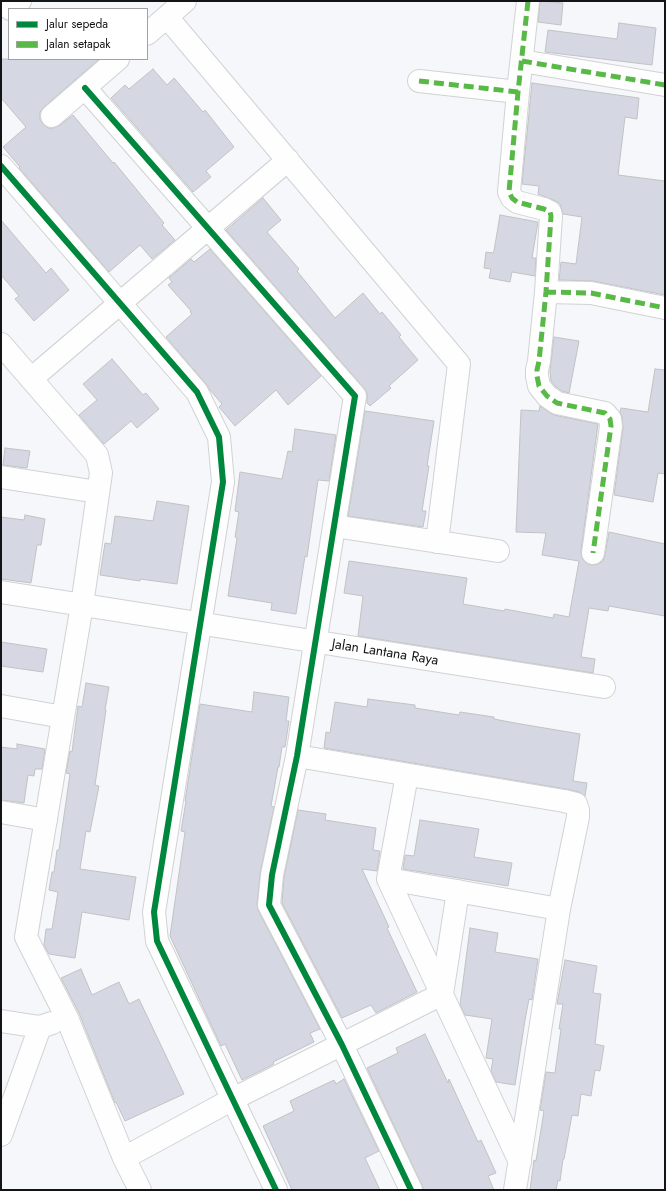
<!DOCTYPE html>
<style>
body{margin:0}
#map{position:relative;width:666px;height:1191px;overflow:hidden;background:#f5f7fa;font-family:Jost,sans-serif}
canvas{display:block}
.frame{position:absolute;inset:0;border:2px solid #131416;pointer-events:none}
.legend{position:absolute;left:8px;top:8px;width:140px;height:52px;box-sizing:border-box;background:#fff;border:1px solid #a1a1a2;margin:0;padding:5px 7px;list-style:none;font-size:12px;color:#131416}
.legend li{display:flex;align-items:center;gap:8px;height:20px}
.legend b{width:20px;border:1px solid #a1a1a2}
</style>
<div id="map">
<canvas width="666" height="1191"></canvas>
<div class="frame"></div>
<ul class="legend">
<li><b style="height:5px;background:#00873e"></b>Jalur sepeda</li>
<li><b style="height:5px;background:#58b947"></b>Jalan setapak</li>
</ul>
</div>
<script>
const ctx = document.querySelector('canvas').getContext('2d');
ctx.lineJoin = 'round';
function paint(path, color) { ctx.fillStyle = color; ctx.fill(path, 'evenodd'); }
const poly = rows => new Path2D(rows.map(r => 'M' + r).join(''));
function trace(path, color, width, dash) { ctx.strokeStyle = color; ctx.lineWidth = width; ctx.lineCap = dash ? 'butt' : 'round'; ctx.setLineDash(dash || []); ctx.stroke(path); }
function write(font, color, halo, rows, align = 'center') {
  ctx.font = font + ' Jost,sans-serif'; ctx.lineWidth = 4; ctx.setLineDash([]); ctx.textBaseline = 'middle'; ctx.strokeStyle = halo; ctx.fillStyle = color; for (const [text, x, y, turn = 0] of rows) {
    ctx.save(); ctx.translate(x, y); ctx.rotate((+turn || 0) * Math.PI / 180); ctx.textAlign = isNaN(turn) ? turn : align; if (halo) ctx.strokeText(text, 0, 0); ctx.fillText(text, 0, 0); ctx.restore();
  }
}
const building = poly([
 [540,1,563,3,561,25,538,22,540,1],
 [619,23,656,28,652,65,545,52,548,30,617,39,619,23],
 [1,59,99,59,44,107,40,112,40,119,43,124,48,128,54,128,60,125,73,115,113,163,114,162,164,223,162,225,175,240,152,259,140,245,109,272,19,168,20,167,3,147,26,127,1,98,1,59],
 [153,69,167,85,174,78,203,112,205,110,234,147,206,171,211,177,193,192,111,98,125,85,129,89,153,69],
 [532,83,639,98,637,119,625,117,618,175,665,181,665,295,593,281,559,280,561,262,576,264,582,217,563,214,560,204,556,201,538,194,539,186,522,184,532,83],
 [263,198,281,220,267,232,299,269,297,271,335,318,363,293,380,314,382,312,401,335,399,337,418,360,389,386,391,388,370,406,367,403,367,393,364,388,226,230,263,198],
 [500,215,538,222,532,258,536,258,535,276,512,272,510,282,489,278,491,269,484,268,486,252,493,253,494,251,500,215],
 [1,220,46,273,51,268,69,290,34,321,15,299,19,296,1,275,1,220],
 [210,249,321,376,288,405,276,390,235,426,219,407,222,404,210,390,206,384,166,337,192,314,190,312,191,311,168,285,172,282,169,278,191,259,194,262,210,249],
 [554,337,579,341,569,393,562,391,556,387,551,381,550,371,554,337],
 [112,359,143,395,146,393,159,409,137,428,131,421,104,444,79,415,97,400,83,384,112,359],
 [655,369,665,370,665,474,658,473,653,502,614,495,623,428,622,417,620,412,621,408,648,412,655,369],
 [540,406,554,415,598,424,581,551,582,558,586,563,592,565,598,564,603,561,605,555,609,532,665,544,665,616,609,606,608,611,589,608,581,657,595,659,593,673,358,636,363,596,344,593,349,561,467,578,463,604,504,611,505,609,553,618,554,614,569,617,579,561,542,555,546,533,516,532,521,410,539,411,540,406],
 [365,411,434,421,427,466,429,466,422,511,426,511,423,527,348,516,365,411],
 [295,429,336,435,329,481,318,480,307,557,305,556,296,614,271,610,272,603,228,596,237,538,235,537,239,512,235,511,240,472,282,479,288,451,292,452,295,429],
 [5,448,30,451,27,468,3,465,5,448],
 [157,501,189,506,177,584,140,579,140,581,100,575,105,543,111,544,115,516,153,521,157,501],
 [25,515,45,519,41,545,37,545,31,583,1,579,1,517,24,520,25,515],
 [1,642,47,649,43,672,1,666,1,642],
 [86,683,109,687,105,710,106,710,95,785,99,786,90,832,86,831,80,869,136,877,129,920,82,912,75,958,49,954,44,945,46,929,52,929,58,892,49,890,52,872,54,872,57,850,59,850,70,774,66,773,70,751,72,752,78,706,82,707,86,683],
 [254,692,289,697,286,721,289,721,285,747,282,747,279,767,278,767,271,806,274,807,260,874,257,904,258,910,320,1029,310,1033,314,1042,273,1062,274,1064,242,1080,225,1044,221,1046,170,936,185,832,181,831,186,801,185,801,200,704,252,712,254,692],
 [368,699,415,705,415,708,459,715,460,712,494,717,494,719,515,723,580,734,573,781,587,783,585,796,579,792,566,789,324,748,326,732,330,733,335,702,367,707,368,699],
 [17,744,45,749,42,769,35,769,34,776,28,775,24,803,1,800,1,747,17,749,17,744],
 [298,810,326,814,325,820,376,828,373,850,380,851,377,871,362,869,389,927,387,928,417,992,376,1013,371,1005,342,1018,282,903,284,877,298,810],
 [420,820,479,829,474,857,512,863,508,886,403,869,405,855,414,856,420,820],
 [470,928,498,933,495,952,538,959,532,1000,529,999,525,1020,515,1085,496,1082,491,1071,493,1059,486,1058,492,1019,465,1015,460,1005,470,928],
 [565,960,597,966,593,993,601,994,595,1044,604,1046,600,1071,595,1070,591,1096,581,1094,578,1116,572,1115,564,1159,563,1159,560,1181,558,1180,556,1190,530,1190,534,1160,536,1161,544,1111,540,1110,546,1072,555,1073,561,1029,559,1029,563,1004,557,1004,565,960],
 [81,969,92,995,119,982,129,1004,139,999,184,1094,125,1121,116,1102,115,1103,79,1013,61,978,81,969],
 [425,1034,448,1083,449,1079,478,1142,481,1140,496,1173,488,1176,494,1190,424,1190,367,1068,398,1053,396,1048,425,1034],
 [344,1079,379,1151,365,1158,380,1190,292,1190,263,1126,294,1111,290,1101,334,1080,336,1084,344,1079]
]);
paint(building, '#d5d8e2');
trace(building, '#c1c2c4', 1);
const minor = poly([
 [528,1,518,92,509,192,512,198,517,202,544,209,550,212,551,216,546,292,539,361,537,370,537,376,539,386,547,396,557,403,605,413,610,419,611,426,593,553],
 [10,9,20,1],
 [167,17,459,364,437,542],
 [147,34,185,1],
 [522,61,665,85],
 [419,81,518,92],
 [85,88,355,396,297,756,272,875,269,905,342,1045,411,1190],
 [52,116,118,59],
 [1,166,197,392,219,437,223,482,154,912,157,941,276,1190],
 [546,292,591,293,665,308],
 [1,344,97,455,101,473,82,605,26,937,67,1018,124,1158,140,1190],
 [31,379,288,160],
 [1,477,98,492],
 [334,526,498,551],
 [1,592,604,687],
 [1,706,63,717],
 [297,756,564,801,576,804,578,810,578,817,559,909,515,1190],
 [407,775,388,879,520,1162],
 [1,812,46,820],
 [388,879,559,909],
 [1,1021,40,1027,52,1023],
 [1,1135,40,1027],
 [124,1158,233,1099,442,994,458,891]
]);
trace(minor, '#d0d2d4', 24);
trace(minor, '#fefefe', 22);
trace(poly([
 [528,1,518,92,509,192,512,198,517,202,544,209,550,212,551,216,546,292,539,361,537,370,537,376,539,386,547,396,557,403,605,413,610,419,611,426,593,553],
 [522,61,665,85],
 [419,81,518,92],
 [546,292,591,293,665,308]
]), '#58b947', 5, [10, 5]);
trace(poly([
 [85,88,355,396,297,756,272,875,269,905,342,1045,411,1190],
 [1,166,197,392,219,437,223,482,154,912,157,941,276,1190]
]), '#00873e', 6);
write('14px', '#131416', '#fff', [
 ["Jalan Lantana Raya",385,653,9]
]);
</script>
